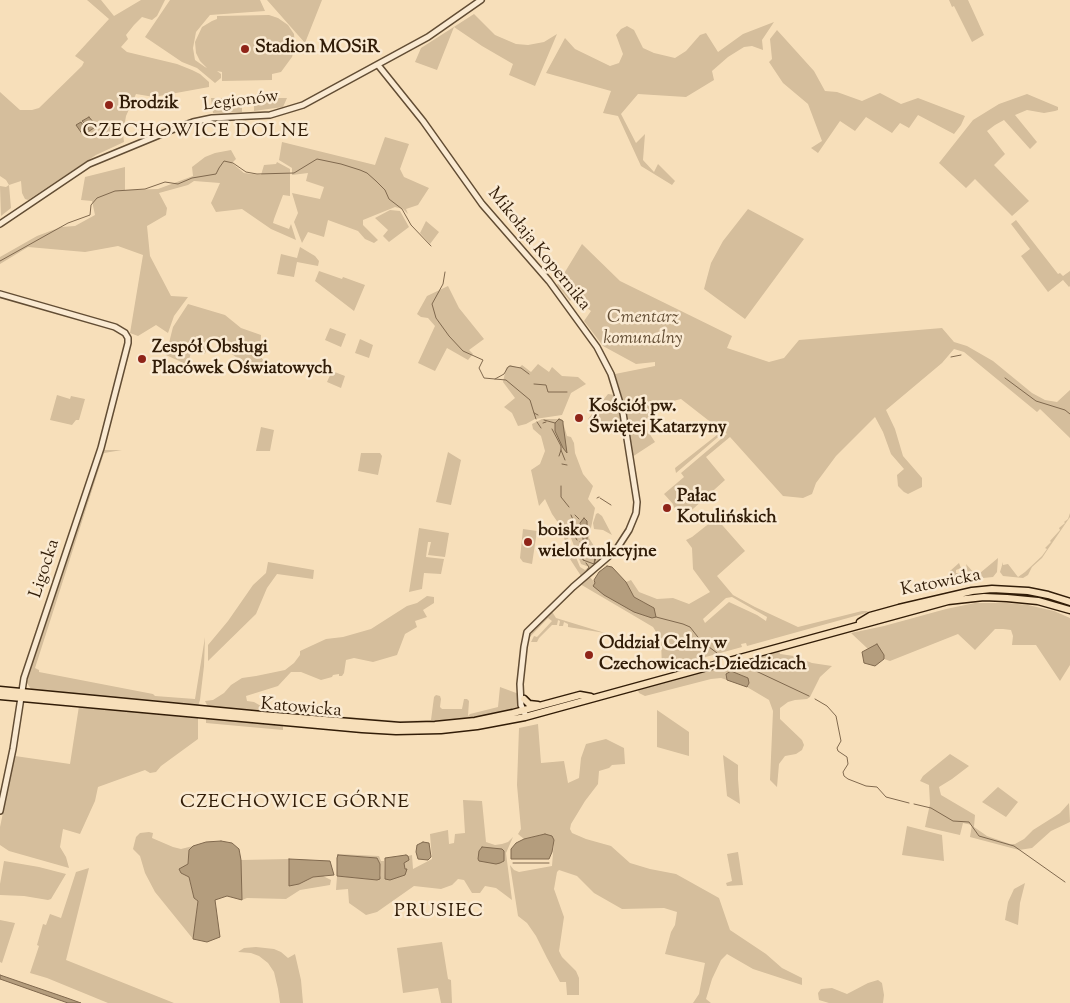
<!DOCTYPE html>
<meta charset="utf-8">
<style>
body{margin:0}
canvas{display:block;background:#f7dfba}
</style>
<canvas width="1070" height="1003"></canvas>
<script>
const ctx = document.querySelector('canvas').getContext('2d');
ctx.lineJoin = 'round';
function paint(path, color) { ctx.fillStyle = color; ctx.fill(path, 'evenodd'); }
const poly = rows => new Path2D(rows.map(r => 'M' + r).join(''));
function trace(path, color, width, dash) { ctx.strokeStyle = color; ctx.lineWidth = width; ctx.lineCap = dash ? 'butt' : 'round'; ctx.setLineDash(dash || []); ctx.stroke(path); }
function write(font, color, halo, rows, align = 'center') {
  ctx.font = font + ' "Sorts Mill Goudy",serif'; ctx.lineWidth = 5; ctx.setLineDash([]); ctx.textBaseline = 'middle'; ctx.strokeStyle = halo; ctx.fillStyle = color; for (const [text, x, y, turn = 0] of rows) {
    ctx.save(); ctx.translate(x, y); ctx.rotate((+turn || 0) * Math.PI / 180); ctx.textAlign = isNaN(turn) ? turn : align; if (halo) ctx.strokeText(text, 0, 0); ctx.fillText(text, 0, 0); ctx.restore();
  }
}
paint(poly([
 [87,0,101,0,114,16,141,0,165,0,157,16,152,20,142,17,134,25,126,35,128,39,121,47,127,52,177,64,192,70,200,74,209,82,209,87,154,97,136,94,126,116,123,134,124,142,96,155,28,200,25,199,22,193,21,181,9,185,11,208,1,216,0,186,6,187,9,185,6,180,0,176,0,92,20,110,32,110,39,108,82,66,84,62,75,56,109,19],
 [170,0,260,0,265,11,210,15,196,32,193,48,195,60,205,67,207,68,200,61,196,53,195,42,202,27,212,21,217,19,217,16,269,15,278,18,288,25,294,34,295,46,292,57,281,72,272,74,272,80,222,81,222,72,217,71,221,74,221,78,215,83,197,68,182,62,145,37],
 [267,0,322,0,305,43],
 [949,0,968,0,984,35,972,42,954,6,952,7],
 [474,14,495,35,516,44,528,45,544,42,557,34,535,86,509,75,513,64,482,46,454,27,437,70,415,62,421,48],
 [774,22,762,40,763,50,752,46,744,47,728,57,712,71,714,80,686,97,638,94,621,114,636,143,645,134,643,160,654,172,658,164,675,181,672,185,641,166,618,116,603,113,611,91,546,73,565,38,575,49,610,66,619,63,623,54,616,35,621,29,627,26,634,30,643,48,654,53,675,58,686,51,700,35,706,33,718,52,743,34],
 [777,30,814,71,825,91,837,92,862,101,880,93,901,104,918,98,965,116,961,125,954,134,918,115,909,128,900,123,892,133,866,117,855,131,840,121,818,153,811,148,822,141,808,104,783,83,769,62,772,59,770,39],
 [1027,94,1058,107,1058,110,1055,111,1044,113,1027,110,1015,115,1037,142,1030,149,1004,120,995,125,987,131,1005,154,994,165,1029,201,1012,216,975,179,966,188,939,163,973,120,999,104],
 [211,98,230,98,238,104,242,104,242,112,213,113],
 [267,98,287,98,283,107,254,111,254,104,257,104],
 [385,137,409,144,400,169,404,177,429,188,418,205,406,209,408,214,403,209,395,207,363,220,363,225,378,240,374,243,365,239,358,231,328,220,324,237,308,232,302,243,294,222,298,213,292,193,320,199,324,187,306,181,308,173,292,175,292,168,279,160,282,142,375,165],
 [231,150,236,159,232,163,244,173,261,175,264,165,276,164,277,162,290,169,290,196,283,195,274,219,273,223,289,229,291,224,296,240,271,229,242,209,216,212,211,203,220,183,194,181,188,185,159,193,167,208,166,215,147,226,150,256,171,296,188,297,174,316,168,333,156,325,138,336,130,333,143,255,118,246,85,252,28,247,0,264,0,257,37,236,61,227,75,226,95,215,92,201,81,200,85,177,125,167,125,190,158,189,193,176,192,167,205,157,215,153],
 [748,209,804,239,745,319,704,289,711,263,723,241],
 [390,210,400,211,409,227,389,242,383,236,388,230,375,218],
 [1016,220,1058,274,1060,273,1063,276,1070,271,1070,286,1069,287,1063,280,1048,292,1021,256,1030,249,1011,224],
 [426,221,439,232,430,244,420,233],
 [582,244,620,281,732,336,727,348,769,362,784,358,799,340,942,328,954,342,967,346,993,361,1032,393,1045,400,1057,402,1070,390,1070,438,1040,409,1037,412,964,352,954,349,942,363,886,410,895,429,903,456,922,478,922,487,908,494,904,492,898,486,897,475,904,469,891,454,883,432,875,417,836,456,816,483,812,494,803,498,783,496,730,437,706,457,725,480,683,518,674,507,673,504,664,494,684,477,681,473,727,434,724,432,676,473,675,468,722,431,681,399,669,402,655,415,644,421,643,424,655,442,632,457,625,407,615,374,655,366,655,362,636,364,603,346,584,321,591,311,573,297,570,301,557,285],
 [300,247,315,256,319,261,318,266,297,262,294,277,277,274,281,254,297,258],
 [319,271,342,279,343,277,365,285,354,311,315,281],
 [448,286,459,308,484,339,469,350,473,354,468,360,447,348,435,371,418,363,435,326,428,318,421,317,417,314,427,296],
 [188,304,225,315,241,328,261,335,260,356,267,365,265,371,255,371,218,344,209,340,205,354,192,348,188,365,166,355,173,327],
 [330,328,346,334,341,347,325,340],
 [360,339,373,345,369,358,355,353],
 [538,364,549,372,552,367,562,376,578,377,586,384,571,393,562,415,535,419,526,424,518,426,512,413,504,407,515,398,503,382,506,368,510,365,519,368,522,365,531,372],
 [332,371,345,376,341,388,327,382],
 [608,394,615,395,622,424,608,430,589,428,588,419],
 [57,395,70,399,71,396,85,399,79,420,76,420,72,425,50,420],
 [542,419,562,419,567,436,571,437,574,443,575,453,583,474,593,486,588,499,595,508,589,538,602,559,581,576,570,559,561,527,552,514,545,499,539,506,531,470,540,464,545,451,541,436,533,429,532,424],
 [584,519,586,519,587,523,587,541,595,555,584,544,581,530,579,529,576,530,571,538,581,564,589,567,585,570,580,567,568,538],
 [261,427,274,430,270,451,256,451],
 [103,450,122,450,104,453,35,668,39,670,39,672,153,694,155,696,195,699,205,637,204,666,200,700,198,706,37,690,31,689,27,683,27,676],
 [448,452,461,460,451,505,436,502],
 [361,453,380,453,382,456,378,475,358,471],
 [598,513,602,516,612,535,603,530,594,529,593,523,596,514],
 [1070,513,1070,517,1048,549,1042,558,1032,567,1028,575,1023,578,1003,576,1000,572,1003,562,1003,565,1008,564,1018,577,1025,572,1042,556,1047,549,1045,548,1051,542,1050,541,1060,530,1059,528,1065,523,1064,522,1068,519],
 [716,518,745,551,717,576,733,595,755,607,798,627,862,611,868,611,866,613,747,646,746,643,741,644,742,647,662,669,661,640,653,627,580,584,589,576,595,583,654,608,634,597,626,582,631,580,639,592,657,599,673,598,689,604,710,592,693,569,692,548,686,540,692,537],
 [732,597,767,617,766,621,757,615,729,602,705,623,703,619,726,598],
 [419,528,449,533,445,557,428,555,431,542,428,542,426,557,444,559,441,574,424,573,422,589,409,592],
 [523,529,537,531,532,564,523,562,520,558],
 [998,558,997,572,993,577,954,581,949,579,950,571,959,563,961,568,956,570,956,573,960,573,965,576,968,573,966,564,974,573,977,571,980,573],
 [268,562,314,570,313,579,277,574,267,588,256,614,208,661,208,645,228,621,253,585,266,573],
 [427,596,434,597,434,603,423,610,427,617,415,621,417,627,405,634,397,655,373,662,354,658,346,660,344,673,342,676,339,676,339,674,333,675,332,677,321,680,301,672,291,672,278,686,246,696,247,701,254,702,261,706,261,710,399,721,431,720,434,697,436,695,440,696,441,699,440,707,442,709,462,709,464,699,467,699,469,701,468,716,470,714,498,707,500,687,519,694,519,706,516,710,468,719,430,723,394,723,208,707,205,701,213,700,224,693,231,685,242,678,256,676,285,670,294,663,300,655,300,651,326,639,343,637,371,629,407,606,417,603],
 [975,603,1007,603,1028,605,1054,611,1070,618,1070,665,1060,681,1036,645,1012,645,1013,636,1011,630,1003,629,995,629,975,650,958,634,890,661,884,659,884,655,874,646,868,649,851,633,884,626,946,609],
 [551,610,556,618,605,633,568,627,568,624,564,622,563,626,559,626,560,621,558,620,557,625,552,625,539,638,537,642,531,642,534,636,537,637,552,621,548,618,528,639,535,627],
 [779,651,780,654,794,656,812,663,832,666,820,677,810,697,807,699,795,700,788,702,780,708,780,719,802,740,804,745,802,750,796,754,785,756,779,764,777,787,770,780,773,711,769,700,747,687,749,685,748,678,731,671,726,676,727,680,721,678,711,679,645,696,639,693,638,690],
 [79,706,198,718,198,739,161,766,156,772,150,773,145,770,98,787,95,801,80,834,63,829,60,847,66,857,69,868,9,851,0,845,0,827,15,756,70,764],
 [657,710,689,732,689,756,657,747],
 [206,718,283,725,283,730,206,723],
 [538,724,541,763,564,761,568,783,579,778,581,758,586,744,606,739,624,748,625,764,612,765,609,768,599,771,598,784,585,801,571,824,570,829,572,833,586,839,611,846,630,863,650,869,676,874,719,898,730,930,766,954,782,968,802,978,802,985,753,969,727,954,721,960,712,979,706,999,711,1003,693,1003,699,994,705,963,665,954,671,932,675,925,677,912,664,908,622,909,594,893,577,876,559,870,557,872,554,889,564,917,559,951,562,957,576,971,579,978,579,995,567,995,566,982,560,982,547,958,536,936,527,923,518,916,510,865,514,870,519,872,552,866,554,840,545,834,524,839,518,834,521,829,517,785,519,728],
 [950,754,969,766,952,779,939,787,941,795,975,815,974,827,987,836,1010,844,1015,844,1024,839,1033,830,1060,813,1069,803,1070,822,1051,831,1032,848,1019,850,970,837,972,825,963,823,960,835,925,827,930,804,929,785,920,781,923,776],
 [723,755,738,765,738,779,740,804,727,796],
 [998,787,1018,802,1006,817,982,802],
 [463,800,482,801,486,842,495,845,502,844,508,842,513,837,506,853,512,900,496,888,485,886,480,893,472,893,464,880,458,879,452,885,441,889,414,886,377,912,366,915,349,903,348,889,336,890,337,876,377,880,381,876,380,864,377,858,339,855,337,858,337,854,379,856,381,861,384,861,385,879,405,869,404,863,409,858,408,856,412,855,413,869,432,859,430,834,448,830,449,844,454,843,455,834,465,833],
 [907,826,942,835,944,861,902,855],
 [149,832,153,833,152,838,173,847,181,849,193,846,189,850,188,864,181,873,189,877,194,898,198,901,193,939,155,892,145,873,140,856,133,849,136,837,140,833],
 [738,852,743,885,727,886,726,883,732,881,727,854],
 [289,859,289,885,299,884,313,877,323,876,331,880,330,885,300,890,286,899,247,898,242,900,241,860],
 [4,861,39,867,66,874,51,899,48,900,24,896,0,895,0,884],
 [89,868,66,960,174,1003,108,1003,47,978,30,973,39,946,37,945,43,924,46,925,50,914,61,918,76,872],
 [1025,883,1020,903,1018,925,1005,920,1008,902,1014,889],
 [0,920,15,923,2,963,0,962],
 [442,942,448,979,451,980,452,1003,441,1003,438,988,403,993,397,948],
 [256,947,274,949,281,952,288,958,295,954,301,980,303,1003,280,1003,278,989,274,972,268,963,259,956,251,953,238,952,244,948],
 [878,980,882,983,884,995,883,1003,829,1003,819,1000,818,993,821,989,832,988,847,994,868,983]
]), '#d5be9c');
const water = poly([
 [89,117,94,123,94,128,83,135,76,125,81,122,86,130,88,130,88,127,82,121,89,117],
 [559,419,563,421,563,424,567,453,563,448,555,431,555,423,559,419],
 [584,518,587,521,587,543,596,558,594,564,595,556,584,544,580,523,584,518],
 [607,566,612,567,626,582,634,597,654,608,656,617,652,618,634,612,604,595,593,586,595,583,594,580,599,572,607,566],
 [877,644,884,655,884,659,875,666,864,663,862,652,877,644],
 [731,671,748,678,749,683,747,687,727,680,726,674,731,671],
 [545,834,552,836,554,840,552,852,549,859,511,859,511,849,516,843,524,839,545,834],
 [221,841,232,843,239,849,241,860,242,900,227,896,215,900,220,937,207,942,193,939,198,901,194,898,189,877,181,873,179,869,188,864,189,850,193,846,206,842,221,841],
 [423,842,429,843,431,857,428,860,418,859,416,852,417,845,423,842],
 [482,847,502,849,504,851,504,861,500,863,496,864,479,861,478,859,479,851,482,847],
 [338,855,377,858,380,864,380,879,377,880,337,876,337,858,338,855],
 [406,855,408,856,409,860,404,863,405,869,407,869,405,875,390,880,385,879,385,858,406,855],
 [289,859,330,861,334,875,313,877,299,884,289,886,289,859],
 [0,975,67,998,81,1003,68,1003,0,979,0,975]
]);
paint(water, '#b49d7d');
trace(water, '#80694e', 1);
trace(poly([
 [0,261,68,223,90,215,91,205,97,198,115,191,145,189,165,182,178,184,192,178,216,174,219,168,224,161,233,163,246,172,257,174,294,173,317,159,341,164,360,170,367,173,376,181,385,190,389,199,402,209,411,225,431,246],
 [445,272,443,284,432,304,436,318,449,336,463,351,483,360,479,368,484,378,506,380,530,400,534,413,538,415],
 [951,357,961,355],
 [1005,378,1036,401,1065,410,1070,414],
 [495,379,504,374,508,367,510,366,521,368,529,374],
 [534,384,546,385,548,392,567,392],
 [534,413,536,419],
 [544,420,555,423],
 [537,422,541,428],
 [543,423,546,422],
 [552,429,561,446,561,450,559,456],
 [561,450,565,460],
 [562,464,567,465],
 [561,486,561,497,569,507],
 [597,498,599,497],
 [600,498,611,505],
 [571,515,574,522],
 [575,515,579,519],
 [577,540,574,535,579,529,577,525],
 [580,542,582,544,583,560,594,564],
 [586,563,589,567,587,570],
 [656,617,683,624,690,627,701,641,717,653],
 [741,664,809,696],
 [815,699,827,706,836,716,841,741,837,748,838,751,847,757,848,764,843,772,844,776,848,779,866,786,877,787,886,797,909,803],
 [914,804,931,808,953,821,969,822,979,836,1014,846,1065,882],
 [513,863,549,863]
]), '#80694e', 1);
const tertiary = poly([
 [378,65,423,121,482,204,549,281,597,347,611,374,623,413,637,502,636,513,629,530,616,550,573,587,527,632,524,647,520,684,521,705,525,714],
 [0,224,89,164,169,131,193,122,212,118,270,115,303,105,428,37,481,0],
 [0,294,115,327,125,333,128,338,128,343,101,448,24,678,13,749,0,811]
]);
const primary = poly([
 [860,622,870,616,899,608,972,591,992,589,1028,591,1048,595,1070,602],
 [0,690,262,715,400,726,435,725,475,721,513,713,580,695,591,697],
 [0,696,362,729,396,731,441,730,477,726,525,717,948,601,984,597,1007,598,1038,601,1070,610],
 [524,699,529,704,538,705]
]);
trace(tertiary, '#624d34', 8);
trace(primary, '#311c07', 9);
trace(tertiary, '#faead2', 5);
trace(primary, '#f7dfba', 6);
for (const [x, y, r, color] of [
 [245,49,5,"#8f2418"],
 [109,105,5,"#8f2418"],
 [142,359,5,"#8f2418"],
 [579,418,5,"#8f2418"],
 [667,508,5,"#8f2418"],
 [528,542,5,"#8f2418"],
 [589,655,5,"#8f2418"]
]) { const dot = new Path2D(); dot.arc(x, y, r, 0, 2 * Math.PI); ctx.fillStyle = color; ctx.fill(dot); trace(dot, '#faead2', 2); }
write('bold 18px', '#311c07', '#faead2', [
 ["Stadion MOSiR",255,49],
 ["Brodzik",119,105],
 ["Zespół Obsługi",152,349],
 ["Placówek Oświatowych",152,370],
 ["Kościół pw.",589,408],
 ["Świętej Katarzyny",589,429],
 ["Pałac",677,498],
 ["Kotulińskich",677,519],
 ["boisko",538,532],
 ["wielofunkcyjne",538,553],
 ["Oddział Celny w",599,645],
 ["Czechowicach-Dziedzicach",599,666]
], 'left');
write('18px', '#311c07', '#faead2', [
 ["Legionów",241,102,-7],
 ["Mikołaja Kopernika",538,250,51],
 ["Ligocka",46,569,-72],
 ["Katowicka",941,584,-11],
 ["Katowicka",301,709,5]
]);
write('italic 18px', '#624d34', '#faead2', [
 ["Cmentarz",643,319],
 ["komunalny",643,340]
]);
ctx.letterSpacing = '1px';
write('19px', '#311c07', '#faead2', [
 ["CZECHOWICE DOLNE",196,133],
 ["CZECHOWICE GÓRNE",295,804],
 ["PRUSIEC",439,913]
]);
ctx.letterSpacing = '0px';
</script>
